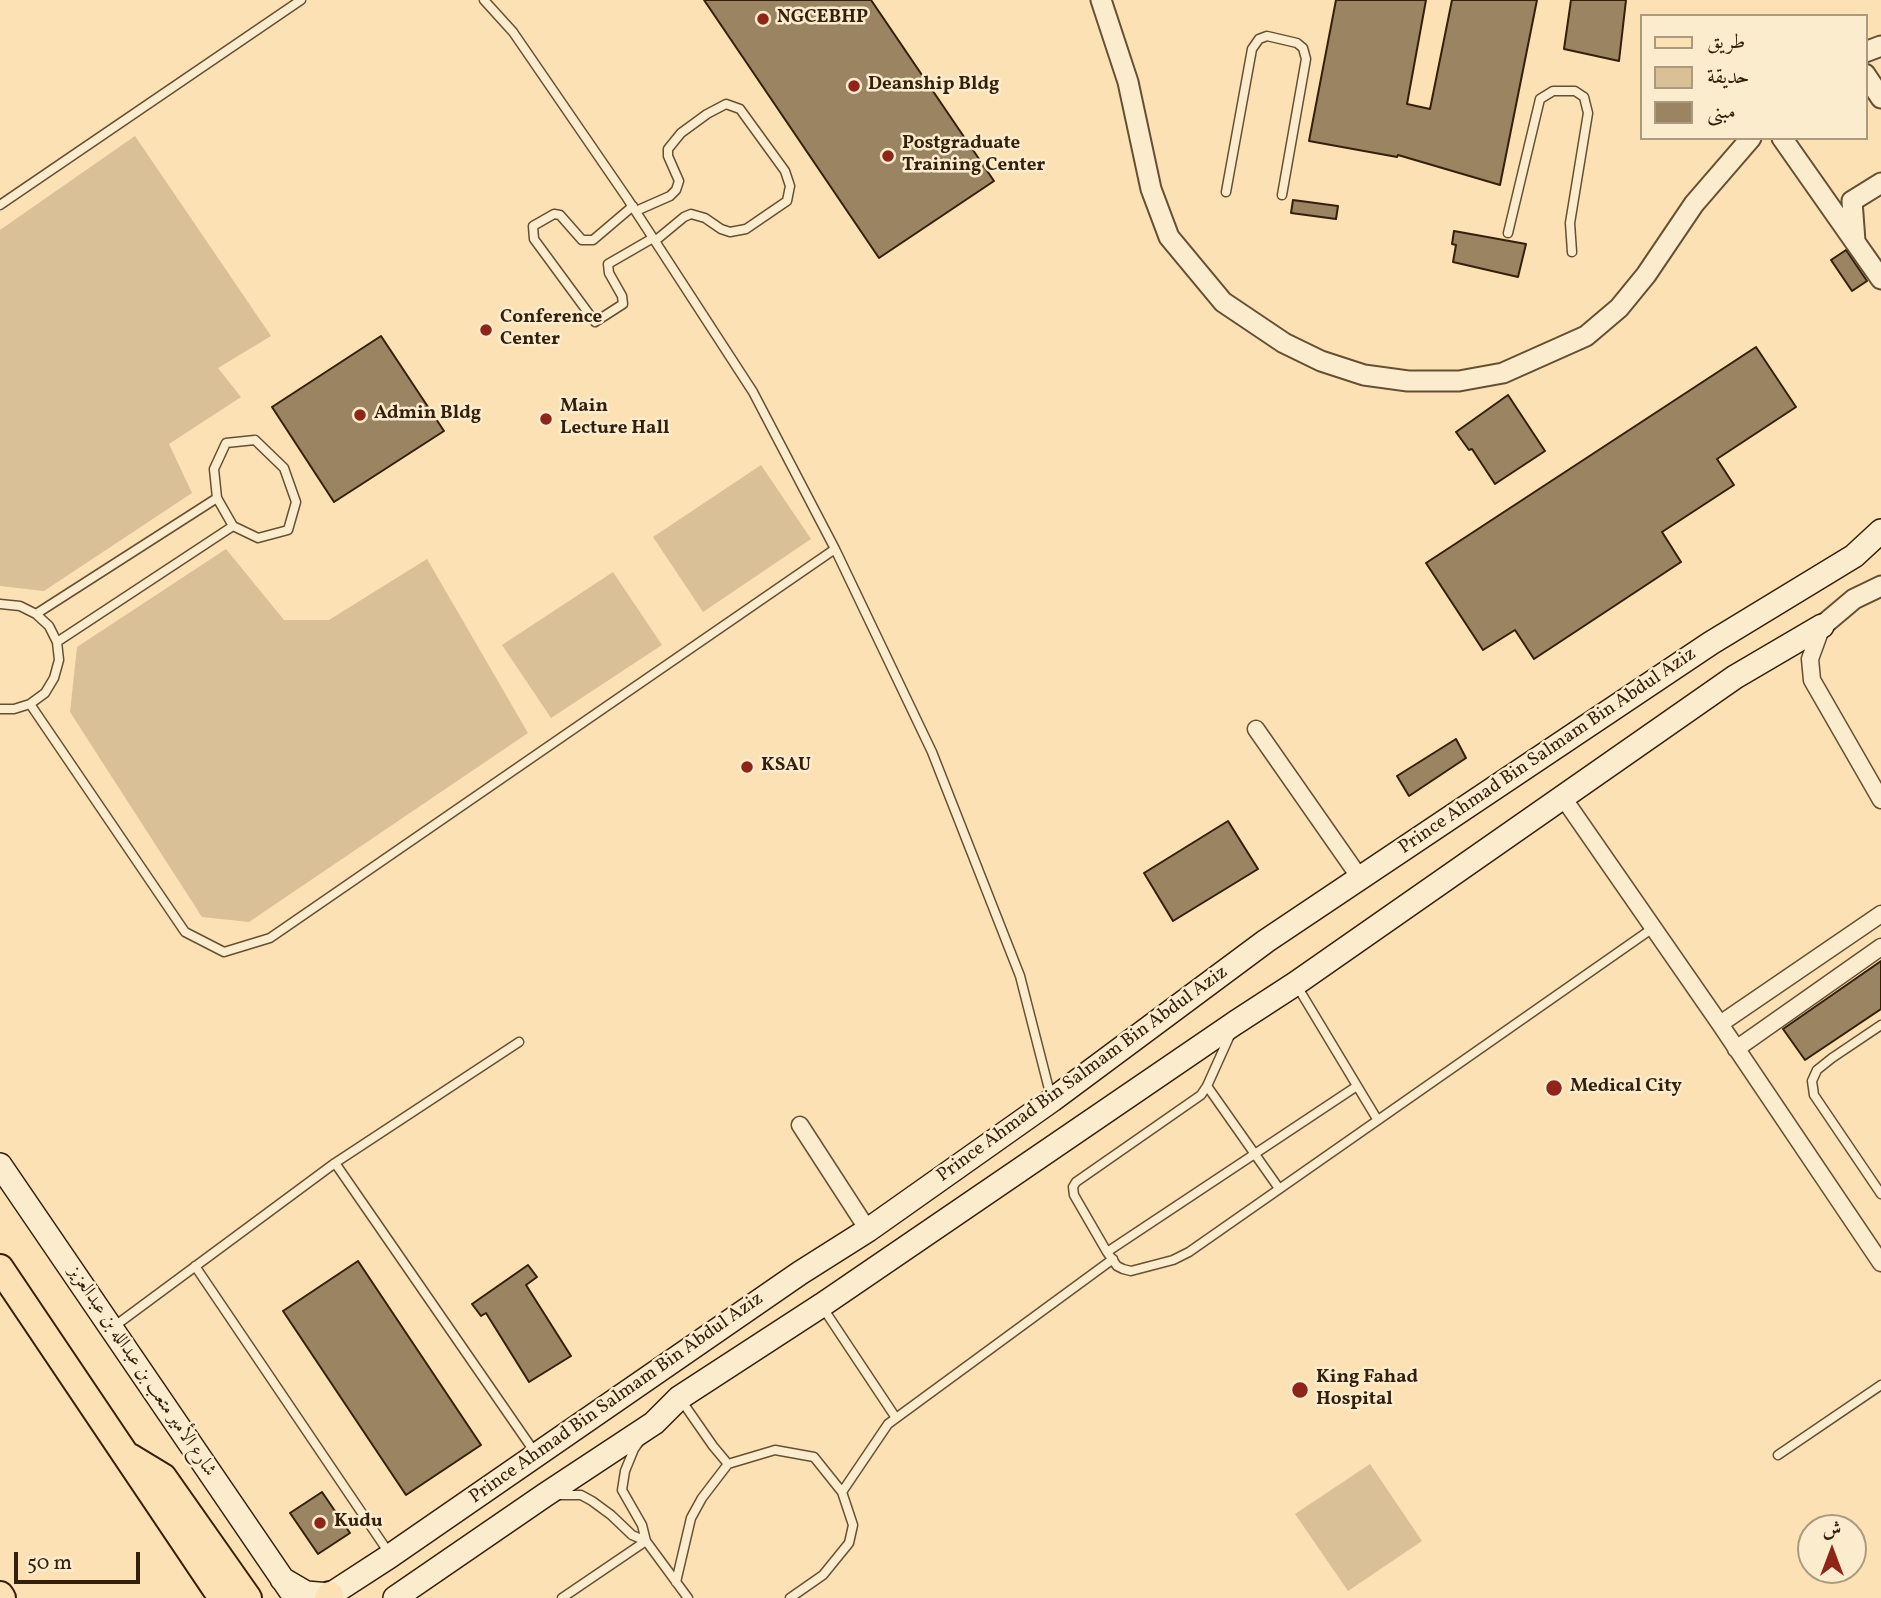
<!DOCTYPE html>
<meta charset="utf-8">
<style>
body{margin:0}
#map{position:relative;width:1881px;height:1598px;overflow:hidden;background:#fbe1b3;font-family:Vollkorn,Amiri,serif}
canvas{display:block}
.legend{position:absolute;left:1640px;top:14px;width:228px;height:126px;box-sizing:border-box;background:#fcecce;border:2px solid #ac9a80;margin:0;padding:9px 12px;list-style:none;font-size:21px;color:#341f0a}
.legend li{display:flex;align-items:center;gap:14px;height:35px}
.legend b{width:35px;border:2px solid #ac9a80}
.north{position:absolute;left:1797px;top:1514px;width:70px;height:70px;box-sizing:border-box;background:#fcecce;border:2px solid #ac9a80;border-radius:50%;rotate:0deg;font-size:19px;font-weight:700;line-height:28px;text-align:center;color:#341f0a}
.north::after{content:'';display:block;margin:auto;width:24px;height:32px;background:#8f2418;clip-path:polygon(50% 0,100% 100%,50% 72%,0 100%)}
.scale{position:absolute;left:14px;top:1552px;width:126px;height:32px;box-sizing:border-box;border:4px solid #341f0a;border-top:0;padding-left:9px;font-size:21px;line-height:24px;white-space:nowrap;color:#341f0a;-webkit-text-stroke:5px #fcecce;paint-order:stroke}
</style>
<div id="map">
<canvas width="1881" height="1598"></canvas>
<ul class="legend">
<li><b style="height:9px;background:#fbe1b3"></b>طريق</li>
<li><b style="height:19px;background:#d9c096"></b>حديقة</li>
<li><b style="height:19px;background:#9b8462"></b>مبنى</li>
</ul>
<div class="north">ش</div>
<div class="scale">50 m</div>
</div>
<script>
const ctx = document.querySelector('canvas').getContext('2d');
ctx.lineJoin = 'round';
function paint(path, color) { ctx.fillStyle = color; ctx.fill(path, 'evenodd'); }
const poly = rows => new Path2D(rows.map(r => 'M' + r).join(''));
function trace(path, color, width, dash) { ctx.strokeStyle = color; ctx.lineWidth = width; ctx.lineCap = dash ? 'butt' : 'round'; ctx.setLineDash(dash || []); ctx.stroke(path); }
function write(font, color, halo, rows, align = 'center') {
  ctx.font = font + ' Vollkorn,Amiri,serif'; ctx.lineWidth = 5; ctx.setLineDash([]); ctx.textBaseline = 'middle'; ctx.strokeStyle = halo; ctx.fillStyle = color; for (const [text, x, y, turn = 0] of rows) {
    ctx.save(); ctx.translate(x, y); ctx.rotate((+turn || 0) * Math.PI / 180); ctx.textAlign = isNaN(turn) ? turn : align; if (halo) ctx.strokeText(text, 0, 0); ctx.fillText(text, 0, 0); ctx.restore();
  }
}
paint(poly([
 [135,136,271,336,218,368,241,397,169,444,192,493,44,591,0,586,0,230],
 [761,465,811,539,703,612,653,537],
 [226,549,284,620,329,620,427,559,528,733,249,922,202,917,70,712,77,647],
 [613,572,662,645,551,718,502,645],
 [1370,1464,1422,1541,1348,1591,1295,1514]
]), '#d9c096');
const building = poly([
 [704,0,871,0,994,181,879,258,704,0],
 [1336,0,1426,0,1407,104,1430,109,1452,0,1537,0,1500,185,1398,155,1397,157,1309,141,1336,0],
 [1571,0,1626,0,1619,61,1564,49,1571,0],
 [1293,200,1338,206,1336,219,1291,213,1293,200],
 [1454,231,1526,244,1518,277,1453,262,1456,245,1452,244,1454,231],
 [1846,250,1867,281,1852,291,1831,260,1846,250],
 [381,336,444,431,334,502,272,407,381,336],
 [1756,347,1796,407,1717,459,1734,485,1662,532,1681,562,1534,659,1515,630,1483,650,1426,563,1756,347],
 [1508,395,1545,451,1495,484,1472,449,1469,450,1456,432,1508,395],
 [1456,739,1466,758,1409,796,1397,776,1456,739],
 [1228,821,1258,869,1173,921,1144,873,1228,821],
 [1881,961,1881,1009,1805,1060,1783,1029,1881,961],
 [358,1261,481,1445,406,1495,283,1311,358,1261],
 [528,1265,537,1277,526,1285,571,1356,529,1382,486,1313,481,1316,472,1304,528,1265],
 [322,1492,350,1533,318,1554,290,1513,322,1492]
]);
paint(building, '#9b8462');
trace(building, '#341f0a', 2);
const service = poly([
 [484,0,513,32,627,198,753,392,835,549,932,752,1020,976,1051,1097],
 [1226,192,1252,49,1259,39,1267,36,1297,43,1303,48,1306,59,1282,195],
 [0,205,301,0],
 [633,206,593,240,582,240,560,215,554,214,533,226,534,239,595,322,623,304,622,296,609,273,608,264,653,238],
 [636,211,670,196,676,190,679,181,668,156,668,149,681,133,707,114,726,104,740,109,785,171,790,186,787,201,746,229,730,232,721,229,705,218,691,214,684,217,655,241],
 [1508,233,1540,99,1553,91,1575,91,1584,97,1588,113,1570,223,1572,252],
 [255,440,284,468,296,502,288,530,258,538,233,526,217,498,214,469,226,443,255,440],
 [0,604,20,606,36,614,49,626,57,642,59,660,54,678,45,693,30,704,14,709,0,709],
 [36,614,217,498],
 [57,642,233,526],
 [30,704,185,932,224,952,270,938,835,549],
 [1297,986,1377,1119],
 [1881,1025,1832,1058,1817,1070,1812,1081,1814,1095,1881,1194],
 [1230,1035,1207,1086,1201,1095,1076,1182,1073,1187,1074,1195,1107,1252,1117,1266,1123,1269,1131,1271,1173,1260,1189,1252,1653,928],
 [1207,1086,1278,1187],
 [335,1163,536,1454],
 [1107,1252,1357,1086],
 [195,1266,389,1553],
 [823,1308,896,1418],
 [112,1328,335,1163,519,1042],
 [681,1400,713,1446,728,1464,775,1450,814,1457,842,1492,853,1525,849,1543,823,1575,790,1598],
 [639,1442,634,1449,625,1471,622,1490,642,1525,646,1541,688,1598],
 [1778,1455,1881,1385],
 [842,1492,888,1424,1113,1259],
 [556,1495,581,1495,592,1501,611,1515,632,1535,646,1541],
 [676,1582,691,1518,702,1498,728,1464],
 [562,1598,646,1541]
]);
const minor = poly([
 [1822,626,1810,659,1812,680,1881,800],
 [1256,729,1360,878],
 [1564,799,1720,1024,1881,1263],
 [1720,1024,1881,914],
 [1736,1049,1881,947],
 [800,1125,868,1230]
]);
const tertiary = poly([
 [1101,0,1128,82,1151,189,1169,237,1223,302,1284,343,1321,361,1364,375,1408,381,1459,381,1503,373,1586,336,1619,308,1646,275,1694,204,1751,138],
 [1865,52,1881,46],
 [1865,74,1881,98],
 [1782,138,1881,279],
 [1855,241,1852,201,1881,183],
 [1822,626,1854,599,1881,586]
]);
const secondary = poly([
 [0,1165,290,1590],
 [282,1579,306,1593,330,1595,390,1556,800,1273,868,1230,1052,1100,1266,941,1711,643,1854,556,1881,531],
 [395,1598,545,1495,654,1423,679,1398,822,1305,1235,1023,1295,984,1735,677,1822,626]
]);
const primary = poly([
 [0,1268,222,1598],
 [130,1457,163,1477,248,1598],
 [0,1595,2,1598]
]);
const trunk = poly([
 [328,1598,330,1595]
]);
trace(service, '#665034', 11);
trace(minor, '#665034', 19);
trace(tertiary, '#665034', 23);
trace(secondary, '#341f0a', 26);
trace(primary, '#341f0a', 30);
trace(trunk, '#341f0a', 30);
trace(service, '#fcecce', 8);
trace(minor, '#fcecce', 16);
trace(tertiary, '#fcecce', 19);
trace(secondary, '#fcecce', 23);
trace(primary, '#fbe1b3', 26);
trace(trunk, '#fbe1b3', 26);
for (const [x, y, r, color] of [
 [763,19,7,"#8f2418"],
 [854,86,7,"#8f2418"],
 [888,156,7,"#8f2418"],
 [486,330,7,"#8f2418"],
 [360,415,7,"#8f2418"],
 [546,419,7,"#8f2418"],
 [747,767,7,"#8f2418"],
 [1554,1088,9,"#8f2418"],
 [1300,1390,9,"#8f2418"],
 [320,1523,7,"#8f2418"]
]) { const dot = new Path2D(); dot.arc(x, y, r, 0, 2 * Math.PI); ctx.fillStyle = color; ctx.fill(dot); trace(dot, '#fcecce', 2.5); }
write('bold 19px', '#341f0a', '#fcecce', [
 ["NGCEBHP",777,19],
 ["Deanship Bldg",868,86],
 ["Postgraduate",902,145],
 ["Training Center",902,167],
 ["Conference",500,319],
 ["Center",500,341],
 ["Main",560,408],
 ["Lecture Hall",560,430],
 ["Admin Bldg",374,415],
 ["KSAU",761,767],
 ["Medical City",1570,1088],
 ["King Fahad",1316,1379],
 ["Hospital",1316,1401],
 ["Kudu",334,1523]
], 'left');
write('19px', '#341f0a', '#fcecce', [
 ["Prince Ahmad Bin Salmam Bin Abdul Aziz",1548,752,-34],
 ["Prince Ahmad Bin Salmam Bin Abdul Aziz",1083,1075,-36],
 ["شارع الأمير متعب بن عبدالله بن عبدالعزيز",141,1372,56],
 ["Prince Ahmad Bin Salmam Bin Abdul Aziz",617,1399,-35]
]);
</script>
